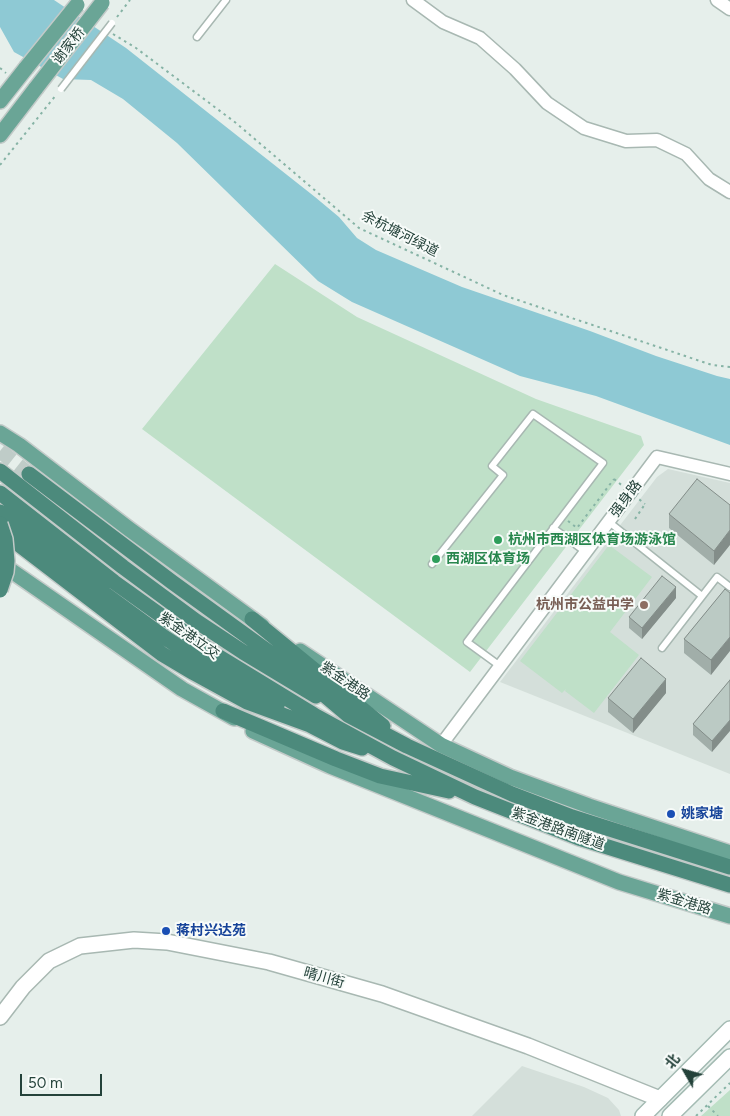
<!DOCTYPE html>
<meta charset="utf-8">
<style>
body{margin:0}
#map{position:relative;width:730px;height:1116px;overflow:hidden;background:#e6efeb;font-family:Figtree,"Noto Sans SC",sans-serif}
canvas{display:block}
.north{position:absolute;left:660px;top:1046px;width:50px;height:50px;-webkit-text-stroke:4px #f7fbf9;paint-order:stroke;rotate:308deg;font-size:14px;font-weight:700;line-height:20px;text-align:center;color:#24423a}
.north::after{content:'';display:block;margin:auto;width:18px;height:22px;background:#24423a;clip-path:polygon(50% 0,100% 100%,50% 72%,0 100%)}
.scale{position:absolute;left:20px;top:1074px;width:82px;height:22px;box-sizing:border-box;border:2px solid #24423a;border-top:0;padding-left:6px;font-size:15px;line-height:18px;white-space:nowrap;color:#24423a;-webkit-text-stroke:4px #f7fbf9;paint-order:stroke}
</style>
<div id="map">
<canvas width="730" height="1116"></canvas>
<div class="north">北</div>
<div class="scale">50 m</div>
</div>
<script>
const ctx = document.querySelector('canvas').getContext('2d');
ctx.lineJoin = 'round';
function paint(path, color) { ctx.fillStyle = color; ctx.fill(path, 'evenodd'); }
const poly = rows => new Path2D(rows.map(r => 'M' + r).join(''));
function trace(path, color, width, dash) { ctx.strokeStyle = color; ctx.lineWidth = width; ctx.lineCap = dash ? 'butt' : 'round'; ctx.setLineDash(dash || []); ctx.stroke(path); }
function write(font, color, halo, rows, align = 'center') {
  ctx.font = font + ' Figtree,"Noto Sans SC",sans-serif'; ctx.lineWidth = 4; ctx.setLineDash([]); ctx.textBaseline = 'middle'; ctx.strokeStyle = halo; ctx.fillStyle = color; for (const [text, x, y, turn = 0] of rows) {
    ctx.save(); ctx.translate(x, y); ctx.rotate((+turn || 0) * Math.PI / 180); ctx.textAlign = isNaN(turn) ? turn : align; if (halo) ctx.strokeText(text, 0, 0); ctx.fillText(text, 0, 0); ctx.restore();
  }
}
paint(poly([
 [668,469,730,483,730,774,500,682,657,477],
 [522,1066,584,1087,608,1098,619,1110,621,1116,472,1116]
]), '#d4dfda');
paint(poly([
 [275,264,357,317,536,399,641,436,644,445,470,672,142,429],
 [609,545,652,577,610,632,639,655,594,713,565,691,566,689,562,693,520,661],
 [730,1090,730,1116,701,1116]
]), '#bfe0c8');
paint(poly([
 [0,0,54,0,126,48,315,197,339,217,357,238,376,250,462,287,590,331,656,356,717,376,730,379,730,445,596,396,520,376,352,302,318,281,177,143,123,99,91,80,63,79,14,52,0,27]
]), '#8ec9d4');
trace(poly([
 [0,451,29,474]
]), '#bfccc8', 15, [15, 8]);
const service = poly([
 [197,37,226,0],
 [609,522,702,596],
 [553,528,586,552],
 [432,564,503,475,492,466,533,414,603,463,467,642,500,666],
 [662,648,717,577,730,587]
]);
const minor = poly([
 [413,0,443,22,480,38,515,69,547,103,584,128,626,141,657,140,686,154,709,179,730,192],
 [717,0,730,9],
 [441,745,657,457,730,474]
]);
const tertiary = poly([
 [0,1017,23,987,49,961,80,946,134,940,167,942,269,962,382,994,528,1046,660,1099]
]);
const secondary = poly([
 [643,1116,730,1029],
 [670,1116,730,1057]
]);
const primary = poly([
 [0,101,26,68],
 [0,135,36,88],
 [0,433,19,445,129,529,262,626],
 [0,563,182,689,234,718],
 [300,651,441,745,510,777,589,806,730,853],
 [253,731,330,766,619,882,730,916]
]);
const trunk = poly([
 [0,471,123,567,196,621,243,652,316,696],
 [29,474,172,582,302,676,348,715,407,746,512,794,572,817,730,867],
 [0,493,114,582,219,657,314,715,393,758,475,797,579,838,730,885],
 [0,512,105,594,164,637,202,662,277,706],
 [0,530,162,654,194,673,247,702,310,725,343,742,362,748],
 [252,619,383,726],
 [223,711,336,759,380,776,449,791]
]);
trace(service, '#a8b8b2', 9);
trace(minor, '#a8b8b2', 15);
trace(tertiary, '#a8b8b2', 18);
trace(secondary, '#a4bbb3', 18);
trace(primary, '#c2cac8', 18);
trace(trunk, '#c2cac8', 18);
trace(poly([
 [117,17,130,0],
 [113,34,136,48,236,123,359,228,503,295,712,365,730,367],
 [0,68,6,73],
 [0,165,56,95],
 [635,519,645,504],
 [568,521,577,528,614,479],
 [708,1106,718,1116],
 [696,1116,730,1083]
]), '#86b3a5', 2, [2.5, 4]);
trace(service, '#fff', 6);
trace(minor, '#fff', 12);
trace(tertiary, '#fff', 15);
trace(secondary, '#fff', 15);
trace(primary, '#6aa596', 15);
trace(trunk, '#4c8a7c', 15);
const serviceBridge = poly([
 [61,89,112,23]
]);
const primaryBridge = poly([
 [26,68,77,5],
 [36,88,102,3]
]);
const trunkBridge = poly([
 [0,524,5,539,7,561,6,572,0,590]
]);
trace(serviceBridge, '#a8b8b2', 9, []);
trace(primaryBridge, '#c2cac8', 18, []);
trace(trunkBridge, '#c2cac8', 18, []);
trace(poly([
 [614,479,645,504]
]), '#86b3a5', 2, [2.5, 4]);
trace(serviceBridge, '#fff', 6);
trace(primaryBridge, '#6aa596', 15);
trace(trunkBridge, '#4c8a7c', 15);
paint(poly([
 [730,505,714,565,669,528,669,514],
 [725,589,711,675,684,653,684,639],
 [676,598,642,639,629,628,629,617],
 [730,680,712,752,693,735,693,724],
 [666,693,633,733,608,712,608,698]
]), '#a1aea9');
paint(poly([
 [730,530,730,545,714,565,714,551],
 [676,587,676,598,642,639,642,628],
 [730,637,730,651,711,675,711,660],
 [666,679,666,693,633,733,633,719],
 [730,720,730,731,712,752,712,741]
]), '#838d89');
const building = poly([
 [697,479,730,505,730,530,714,551,669,514,697,479],
 [662,576,676,587,642,628,629,617,662,576],
 [725,589,730,593,730,637,711,660,684,639,725,589],
 [641,658,666,679,633,719,608,698,641,658],
 [730,680,730,720,712,741,693,724,730,680]
]);
paint(building, '#bbcac4');
trace(building, '#838d89', 1);
for (const [x, y, r, color] of [
 [498,540,5,"#2e9e5b"],
 [436,559,5,"#2e9e5b"],
 [644,605,5,"#8d6e63"],
 [671,814,5,"#1a4fb4"],
 [166,931,5,"#1a4fb4"]
]) { const dot = new Path2D(); dot.arc(x, y, r, 0, 2 * Math.PI); ctx.fillStyle = color; ctx.fill(dot); trace(dot, '#f7fbf9', 2); }
write('14px', '#24423a', '#f7fbf9', [
 ["谢家桥",69,46,-52],
 ["余杭塘河绿道",400,234,27],
 ["强身路",626,499,-53],
 ["紫金港立交",189,636,35],
 ["紫金港路",345,681,34],
 ["紫金港路南隧道",558,829,20],
 ["紫金港路",684,902,17],
 ["晴川街",324,978,16]
]);
write('bold 14px', '#27864d', '#f7fbf9', [
 ["杭州市西湖区体育场游泳馆",508,540],
 ["西湖区体育场",446,559]
], 'left');
write('bold 14px', '#785e54', '#f7fbf9', [
 ["杭州市公益中学",634,605]
], 'right');
write('bold 14px', '#164399', '#f7fbf9', [
 ["姚家塘",681,814],
 ["蒋村兴达苑",176,931]
], 'left');
</script>
